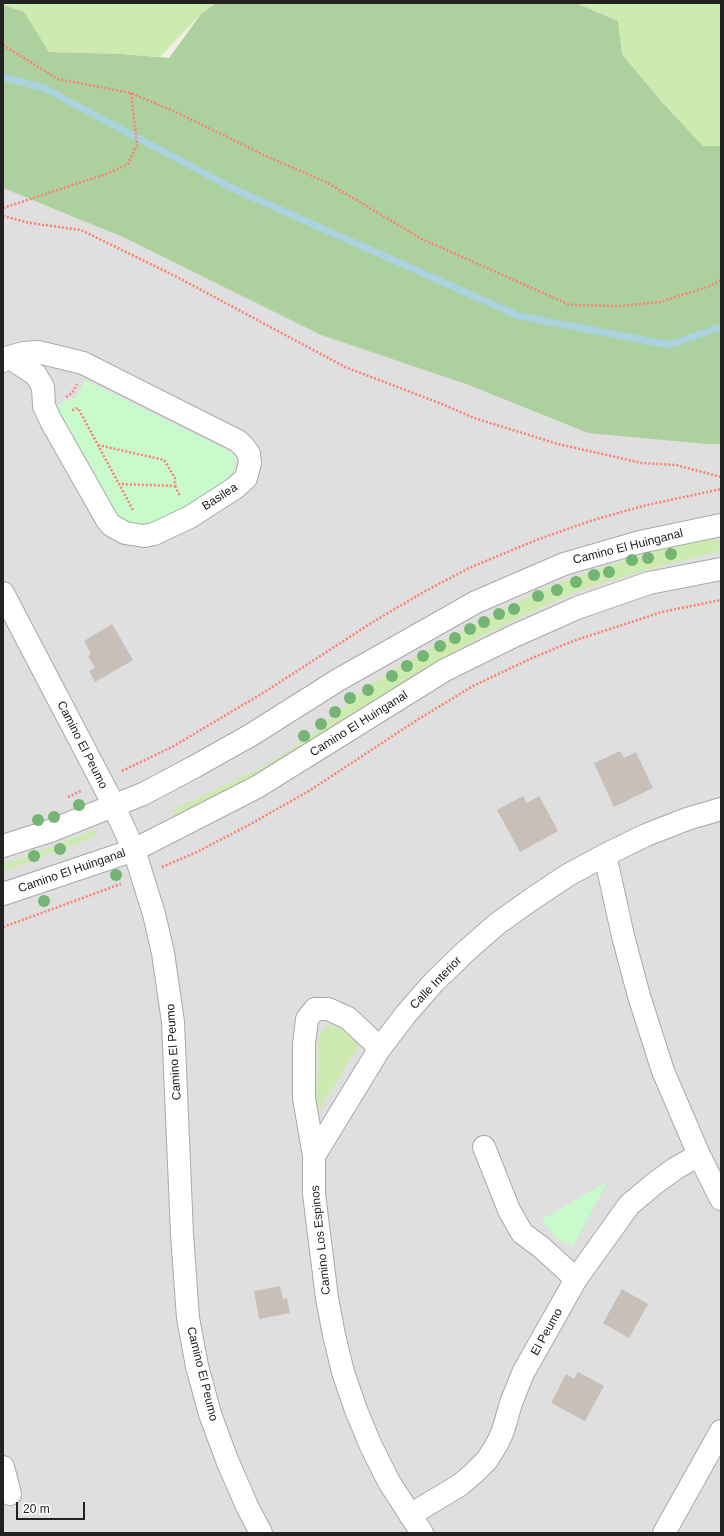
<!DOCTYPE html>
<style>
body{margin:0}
#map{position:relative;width:724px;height:1536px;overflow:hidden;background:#f2efe9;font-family:Arial,sans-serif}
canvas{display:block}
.frame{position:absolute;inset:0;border:4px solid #222;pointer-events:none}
.scale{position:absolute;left:16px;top:1502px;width:69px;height:18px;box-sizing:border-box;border:2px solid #222;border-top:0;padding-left:5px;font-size:12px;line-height:14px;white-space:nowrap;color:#222;-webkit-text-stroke:3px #fff;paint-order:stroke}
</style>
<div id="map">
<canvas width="724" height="1536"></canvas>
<div class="frame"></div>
<div class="scale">20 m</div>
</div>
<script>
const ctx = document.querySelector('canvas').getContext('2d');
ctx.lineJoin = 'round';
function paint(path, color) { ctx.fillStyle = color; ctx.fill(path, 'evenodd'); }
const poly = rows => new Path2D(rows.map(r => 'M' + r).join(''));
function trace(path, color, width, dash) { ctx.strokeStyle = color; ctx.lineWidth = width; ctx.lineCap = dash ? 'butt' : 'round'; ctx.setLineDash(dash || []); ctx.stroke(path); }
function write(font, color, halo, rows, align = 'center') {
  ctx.font = font + ' Arial,sans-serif'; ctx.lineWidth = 3; ctx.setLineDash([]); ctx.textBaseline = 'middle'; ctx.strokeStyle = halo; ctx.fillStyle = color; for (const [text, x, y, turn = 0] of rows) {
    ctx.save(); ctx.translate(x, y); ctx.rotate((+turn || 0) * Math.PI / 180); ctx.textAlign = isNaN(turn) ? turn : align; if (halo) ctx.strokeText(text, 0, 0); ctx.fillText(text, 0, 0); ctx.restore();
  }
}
paint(poly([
 [3,188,125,238,466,384,588,433,721,404,721,1533,3,1533]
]), '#e0dfdf');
paint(poly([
 [3,3,216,3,201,14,160,57,121,54,49,52,24,13,3,5],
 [576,3,721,3,721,146,703,146,662,102,622,54,618,21],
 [715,537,720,542,720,548,717,552,656,567,572,593,483,635,418,673,310,742,249,778,175,815,172,810,263,767,309,737,372,683,434,646,545,588,607,566,665,548],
 [95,830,96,836,3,871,3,864,20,859],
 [329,1024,341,1029,361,1042,316,1115,318,1045,320,1033]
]), '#cdebb0');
paint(poly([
 [216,3,576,3,618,21,622,54,662,102,703,146,721,146,721,444,707,444,588,433,466,384,321,335,125,238,3,188,3,5,24,12,49,52,121,54,169,58,201,14]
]), '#add19e');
paint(poly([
 [85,380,233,453,236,460,231,476,220,489,157,524,140,527,124,523,108,512,54,406,77,396],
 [608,1181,573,1246,557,1239,541,1220]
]), '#c8facc');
trace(poly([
 [3,77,44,88,236,190,519,316,669,345,721,327]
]), '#aad3df', 7);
paint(poly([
 [112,624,133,660,95,682,89,671,95,668,88,656,91,654,84,641],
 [620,751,624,758,636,752,653,788,614,807,594,763],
 [523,796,527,803,539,796,558,831,520,852,497,810],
 [280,1286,283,1299,287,1298,290,1313,259,1319,254,1291],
 [622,1289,648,1304,629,1338,603,1323],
 [578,1372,604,1386,585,1421,551,1403,566,1374,574,1379]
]), '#c7bfb8');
const street = poly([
 [3,361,9,357,24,353,38,352,83,363,238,441,244,447,249,454,250,463,246,478,235,488,190,517,154,534,144,536,125,533,111,525,107,520,51,421,44,406,43,387,36,375,9,357],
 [3,593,108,794,134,850,154,914,163,953,173,1022,182,1234,188,1318,197,1366,210,1414,227,1460,247,1506,261,1533],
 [3,846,50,831,143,794,194,767,251,735,338,680,476,602,564,564,640,542,721,525],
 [605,855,623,936,639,996,663,1071,699,1155,721,1199],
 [3,894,134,850,257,787,445,670,514,636,577,608,649,583,721,569],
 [380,1048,348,1018,328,1009,315,1009,307,1019,304,1044,304,1098,314,1156,314,1194,327,1298,334,1335,343,1372,356,1410,371,1446,389,1482,422,1533],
 [484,1147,509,1210,522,1233,541,1247,576,1279],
 [314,1156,380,1048,406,1014,434,982,465,952,497,924,532,899,568,875,605,855,646,835,687,819,721,809],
 [3,1467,10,1494],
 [410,1515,460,1485,474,1473,487,1460,497,1444,503,1431,511,1403,523,1373,576,1279,629,1205,654,1184,676,1168,699,1155],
 [664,1533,721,1431]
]);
trace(street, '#a9a9a9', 24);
trace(poly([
 [3,45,58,79,131,93,182,115,268,157,326,182,422,239,570,305,620,306,660,302,710,286,721,280],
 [3,208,106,174,128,164,137,145,131,93],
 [3,216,30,223,81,230,177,277,345,367,442,404,474,418,558,444,642,463,676,465,721,477],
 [66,397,72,393,77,384],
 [72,410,78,408,133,510],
 [98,445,164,460,175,478,175,486,119,484],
 [175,486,180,496],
 [122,771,172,747,263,693,376,620,422,593,469,568,539,539,593,520,647,505,721,489],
 [68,797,81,791],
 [162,867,197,852,247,826,309,791,417,720,473,686,530,659,573,641,662,612,721,600],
 [3,927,121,884]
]), '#fa8072', 2.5, [2, 2]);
trace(street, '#fff', 22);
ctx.fillStyle = '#74b475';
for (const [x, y] of [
 [671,554],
 [648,558],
 [632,560],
 [609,572],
 [594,575],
 [576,582],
 [557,590],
 [538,596],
 [514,609],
 [499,614],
 [484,622],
 [470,629],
 [455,638],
 [440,646],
 [423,656],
 [407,666],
 [392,676],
 [368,690],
 [350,698],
 [335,712],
 [321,724],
 [304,736],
 [79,805],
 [54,817],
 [38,820],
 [60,849],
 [34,856],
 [116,875],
 [44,901]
]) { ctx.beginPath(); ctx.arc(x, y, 6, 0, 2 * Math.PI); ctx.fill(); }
write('12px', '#222', '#fff', [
 ["Basilea",220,497,-33],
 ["Camino El Huinganal",628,547,-14],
 ["Camino El Huinganal",359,724,-32],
 ["Camino El Peumo",82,745,63],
 ["Camino El Huinganal",72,871,-19],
 ["Calle Interior",436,983,-46],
 ["Camino El Peumo",174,1052,-94],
 ["Camino Los Espinos",321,1240,-96],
 ["El Peumo",547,1332,-61],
 ["Camino El Peumo",202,1374,76]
]);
</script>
